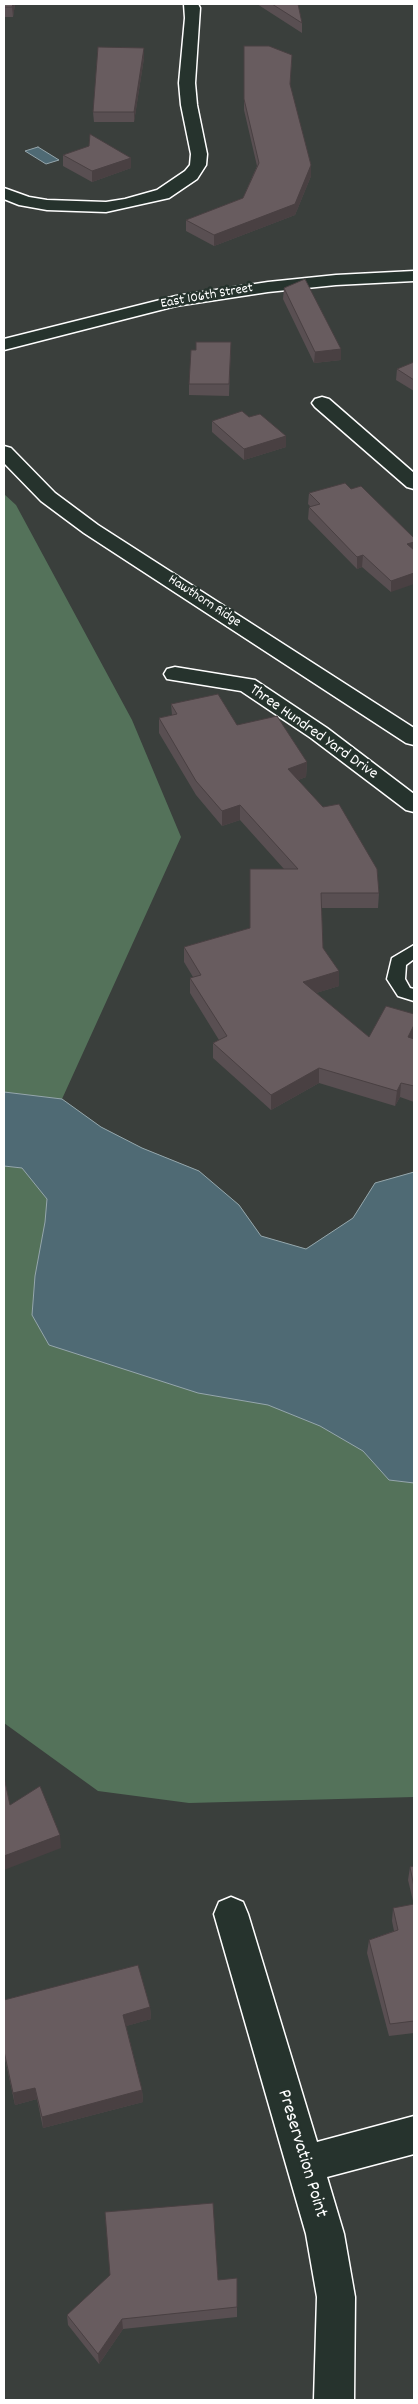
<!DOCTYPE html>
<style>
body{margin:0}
#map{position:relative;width:418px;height:2404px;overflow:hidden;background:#3a3f3c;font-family:Dekko,sans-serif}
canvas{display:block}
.frame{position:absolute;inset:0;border:5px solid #fff;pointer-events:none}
</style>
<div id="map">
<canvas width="418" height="2404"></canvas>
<div class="frame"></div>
</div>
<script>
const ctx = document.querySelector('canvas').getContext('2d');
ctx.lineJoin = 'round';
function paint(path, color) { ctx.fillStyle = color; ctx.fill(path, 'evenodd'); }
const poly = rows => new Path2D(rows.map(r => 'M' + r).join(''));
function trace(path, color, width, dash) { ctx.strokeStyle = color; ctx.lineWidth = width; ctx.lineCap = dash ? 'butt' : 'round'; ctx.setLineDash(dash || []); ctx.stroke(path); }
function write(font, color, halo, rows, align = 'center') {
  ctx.font = font + ' Dekko,sans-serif'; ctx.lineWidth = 5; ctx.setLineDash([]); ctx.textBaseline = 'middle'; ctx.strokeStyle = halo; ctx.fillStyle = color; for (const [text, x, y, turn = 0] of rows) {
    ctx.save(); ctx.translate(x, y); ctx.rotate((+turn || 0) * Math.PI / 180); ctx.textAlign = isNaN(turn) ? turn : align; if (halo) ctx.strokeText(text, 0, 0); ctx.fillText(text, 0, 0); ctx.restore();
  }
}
paint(poly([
 [4,494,16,505,132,720,181,837,62,1099,101,1127,142,1148,199,1171,239,1205,261,1236,306,1249,353,1218,375,1183,414,1172,414,1797,189,1803,98,1791,4,1723]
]), '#54725a');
const water = poly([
 [38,147,59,160,46,164,25,151,38,147],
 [4,1092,62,1099,101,1127,142,1148,199,1171,239,1205,261,1236,306,1249,353,1218,375,1183,414,1172,414,1483,389,1480,363,1451,320,1426,268,1405,198,1393,49,1345,32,1315,35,1276,45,1222,47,1199,22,1168,4,1166,4,1092]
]);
paint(water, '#4f6a74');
trace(water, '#95a6ac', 1);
const lane = poly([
 [414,945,414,959,406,965,405,979,410,988,414,989,414,1001,398,996,387,979,392,958,414,945]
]);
const street = poly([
 [184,4,198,4,200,8,195,83,197,105,207,154,206,165,197,179,169,198,106,212,47,210,19,205,4,199,4,188,29,197,47,200,106,202,125,199,157,190,185,171,190,165,191,154,181,105,179,83,185,18,184,4],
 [414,271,414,281,336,285,268,292,176,306,4,350,4,339,176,296,268,282,336,275,414,271],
 [322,397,329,399,414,473,414,489,407,487,315,407,312,403,315,399,322,397],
 [4,446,11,448,55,493,98,525,414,728,414,745,406,743,84,533,41,501,4,463,4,446],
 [175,667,255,680,327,728,414,794,414,812,406,810,311,738,241,691,167,679,164,674,167,669,175,667],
 [231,1897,243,1902,248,1914,317,2142,414,2116,414,2154,327,2177,344,2234,355,2297,354,2400,314,2400,317,2297,306,2234,214,1914,219,1902,231,1897]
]);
trace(lane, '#fff', 3);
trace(street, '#fff', 3);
paint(lane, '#26332d');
paint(street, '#26332d');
paint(poly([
 [4,4,15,4,13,17,4,17],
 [257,4,298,4,302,23,302,33],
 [244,46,292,55,290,86,311,165,311,176,295,215,214,246,186,231,186,220,243,198,257,166,244,110],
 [144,58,134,122,94,122,93,112],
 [63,155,131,168,92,182,63,166],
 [284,288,341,360,314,363,283,299],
 [231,342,229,396,189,395,189,384,196,350],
 [414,362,414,391,396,380,397,369],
 [212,421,286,447,244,460,212,432],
 [351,489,414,538,391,592,362,567,357,569,308,519,309,507,311,507,308,504,309,493],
 [171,704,237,725,307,762,306,777,298,780,379,893,378,908,321,908,323,948,339,986,316,993,369,1037,414,1014,414,1102,400,1097,395,1106,319,1083,271,1110,213,1058,213,1043,219,1040,190,993,190,978,193,977,184,962,184,947,250,928,250,869,284,869,240,820,222,826,196,795,159,733,159,718,172,715],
 [414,1866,414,2033,389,2036,367,1953,369,1940,394,1931,392,1921,393,1908,414,1905,408,1880,410,1867],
 [4,2000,150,2007,151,2019,126,2026,142,2090,143,2102,43,2128,37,2099,15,2105,4,2054],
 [218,2280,237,2307,237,2317,123,2329,99,2364,68,2325,67,2315]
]), '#594f52');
paint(poly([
 [13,4,15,4,13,17,12,7],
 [144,48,144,58,134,122,134,112],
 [131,158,131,168,92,182,92,171],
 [311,165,311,176,295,215,214,246,214,235],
 [341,349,341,360,314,363,315,352],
 [286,436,286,447,244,460,244,449],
 [414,542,414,553,407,544],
 [363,555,362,567,357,569,357,557],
 [414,573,414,584,391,592,391,581],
 [307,762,306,777,287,784,288,769],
 [240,805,240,820,222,826,222,811],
 [339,971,339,986,303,997,303,982],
 [414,1025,414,1037,407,1052,408,1037],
 [319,1068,319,1083,271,1110,271,1095],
 [401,1083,400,1097,395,1106,397,1091],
 [60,1835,61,1848,4,1870,4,1856],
 [150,2007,151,2019,123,2027,123,2015],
 [35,2088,37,2099,15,2105,13,2093],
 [142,2090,143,2102,43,2128,42,2117],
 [122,2319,123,2329,99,2364,98,2354]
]), '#494042');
const building = poly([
 [4,4,13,4,12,7,4,7,4,4],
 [272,4,298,4,302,23,272,4],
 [244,46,269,46,292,55,290,84,311,165,295,204,214,235,186,220,243,198,259,163,244,99,244,46],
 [98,47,144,48,134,112,93,112,98,47],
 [90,134,131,158,92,171,63,155,89,146,90,134],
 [305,279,341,349,315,352,284,288,305,279],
 [196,342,231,342,229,384,189,384,191,350,196,350,196,342],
 [414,362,414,380,397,369,414,362],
 [242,411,249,417,260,414,286,436,244,449,212,421,242,411],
 [345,483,351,489,361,486,414,538,414,542,407,544,414,550,414,573,391,581,363,555,357,557,309,507,320,504,309,493,345,483],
 [218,694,237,725,277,716,307,762,288,769,323,807,339,804,377,869,379,893,321,893,323,948,339,971,303,982,369,1037,386,1006,414,1014,414,1025,408,1037,414,1039,414,1086,401,1083,397,1091,319,1068,271,1095,213,1043,227,1036,190,978,201,975,184,947,250,928,250,869,298,869,240,805,222,811,196,781,159,718,177,714,171,704,218,694],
 [4,1777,10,1805,40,1786,60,1835,4,1856,4,1777],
 [414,1866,414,1887,410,1867,414,1866],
 [414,1904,414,2021,390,2024,369,1940,398,1930,393,1908,414,1904],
 [138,1965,150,2007,123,2015,142,2090,42,2117,35,2088,13,2093,4,2051,4,2000,138,1965],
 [213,2203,218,2280,237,2278,237,2307,122,2319,98,2354,67,2315,110,2275,105,2212,213,2203]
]);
paint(building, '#685c5f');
trace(building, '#494042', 1);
write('14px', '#fff', '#26332d', [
 ["East 106th Street",207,297,-10],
 ["Hawthorn Ridge",204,602,33]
]);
write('16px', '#fff', '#26332d', [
 ["Three Hundred Yard Drive",313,733,35]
]);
write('19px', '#fff', '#26332d', [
 ["Preservation Point",301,2154,73]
]);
</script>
